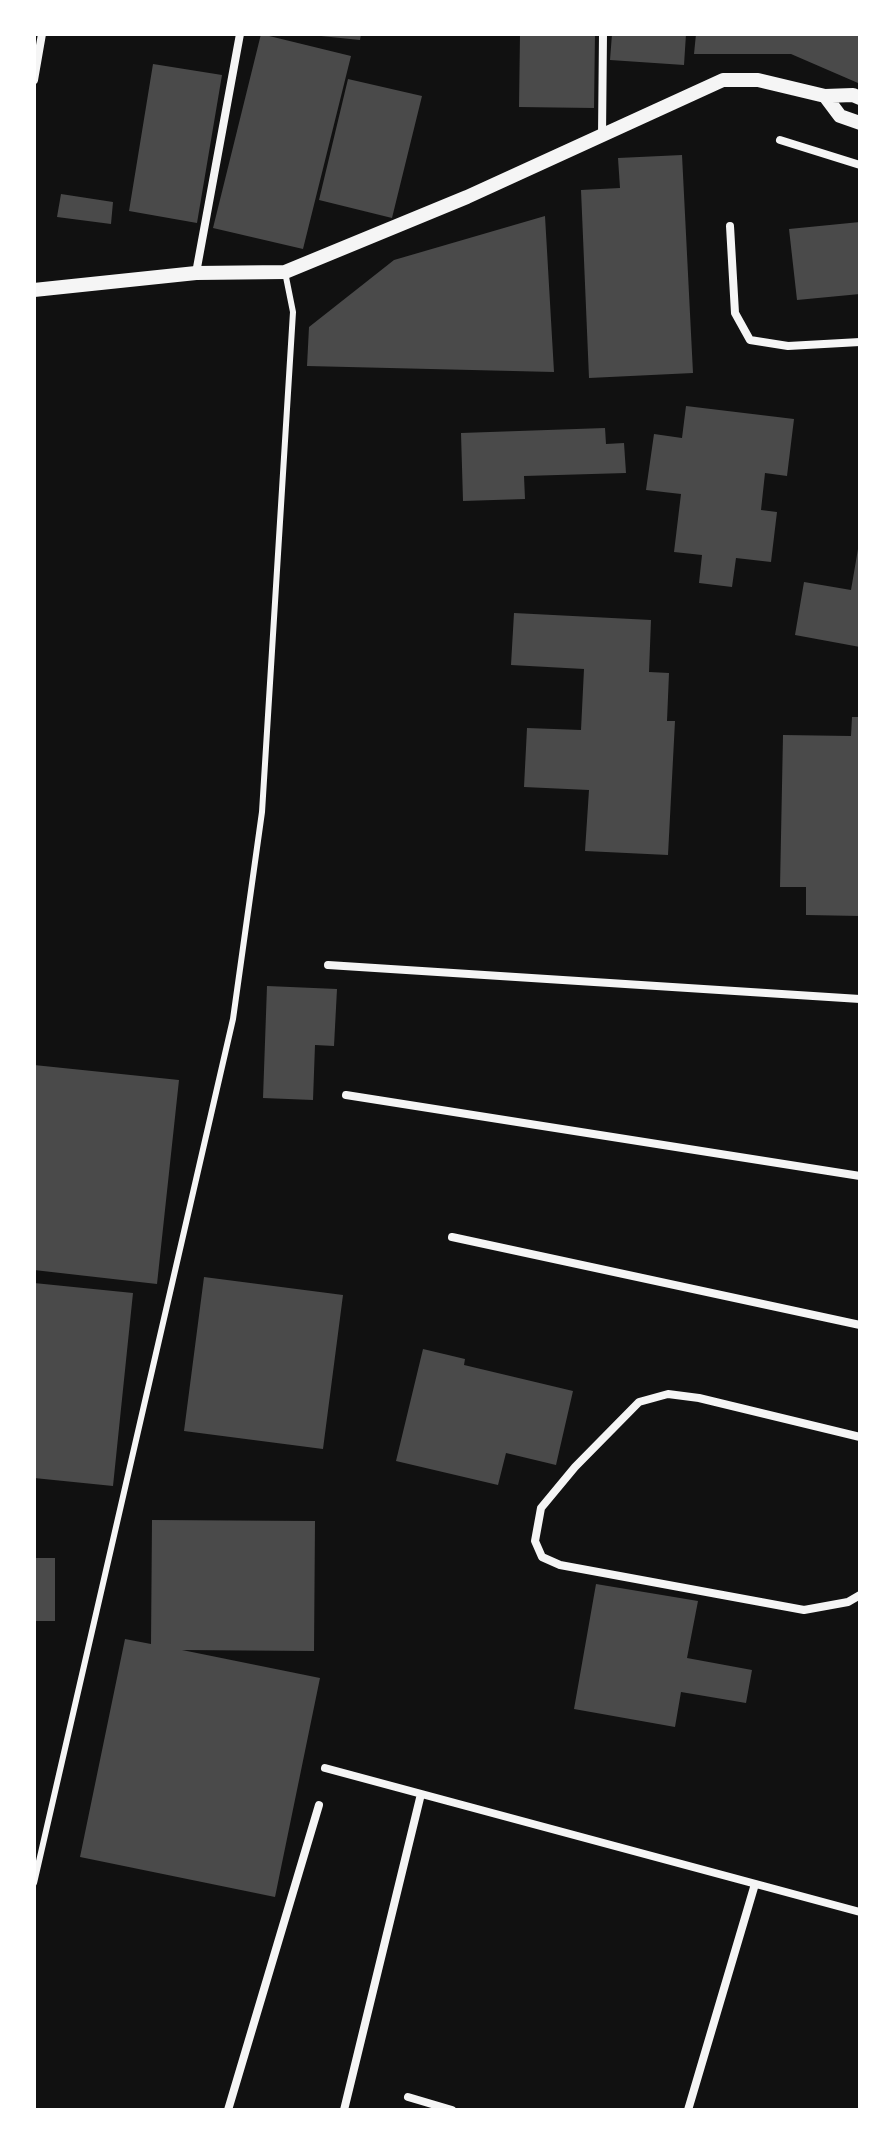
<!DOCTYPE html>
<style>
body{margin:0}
#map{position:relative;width:894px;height:2144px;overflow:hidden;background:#111;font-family:Signika,sans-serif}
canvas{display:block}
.frame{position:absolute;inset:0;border:36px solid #fff;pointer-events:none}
</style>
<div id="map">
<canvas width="894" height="2144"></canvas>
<div class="frame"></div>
</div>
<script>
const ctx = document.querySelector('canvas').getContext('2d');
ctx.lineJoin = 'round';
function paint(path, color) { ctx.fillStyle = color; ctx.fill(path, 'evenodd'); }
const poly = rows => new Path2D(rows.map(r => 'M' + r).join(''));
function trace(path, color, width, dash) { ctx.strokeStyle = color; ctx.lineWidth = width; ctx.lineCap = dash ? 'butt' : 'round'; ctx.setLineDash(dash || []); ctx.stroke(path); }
paint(poly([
 [261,34,351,56,303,249,213,228],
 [322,34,361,34,360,40,321,36],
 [520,34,595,34,594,108,519,107],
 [612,34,686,34,684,65,610,60],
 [696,34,860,34,860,77,858,83,791,54,694,54],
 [153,64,222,75,197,223,129,211],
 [348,79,422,96,392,218,319,200],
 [682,155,693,373,589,378,581,190,620,188,618,158],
 [61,194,113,202,111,224,57,217],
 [545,216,554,372,307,366,309,327,394,260],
 [860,222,860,294,797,300,789,229],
 [686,406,794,419,787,476,765,473,761,510,777,512,771,562,736,558,732,587,699,583,702,555,674,552,681,494,646,490,654,434,682,438],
 [605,428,606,444,624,443,626,473,524,476,525,499,463,501,461,433],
 [858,549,860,647,795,635,804,582,851,590],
 [514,613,651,620,649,672,669,673,667,721,675,721,668,855,585,851,589,790,524,787,527,728,581,730,584,669,511,665],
 [852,717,860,717,860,916,806,915,806,887,780,887,783,735,851,736],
 [267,986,337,989,334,1046,315,1045,313,1100,263,1098],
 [34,1065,179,1080,157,1284,34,1270],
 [204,1277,343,1295,323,1449,184,1431],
 [34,1283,133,1293,113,1486,34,1478],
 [423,1349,465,1359,464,1365,573,1391,556,1465,506,1453,498,1485,396,1461],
 [152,1520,315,1521,314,1651,182,1650,320,1678,275,1897,80,1857,125,1639,151,1644],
 [34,1558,55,1558,55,1621,34,1621],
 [596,1584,698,1601,687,1658,752,1670,746,1703,681,1692,675,1727,574,1709]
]), '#4a4a4a');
trace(poly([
 [34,1883,233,1019,262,812,293,312,285,272]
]), '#f5f5f5', 6);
trace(poly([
 [34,80,42,34],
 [602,135,603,34],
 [780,140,860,165],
 [730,226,735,313,750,340,788,346,860,342],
 [196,273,240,34],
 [328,965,860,999],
 [346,1095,860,1176],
 [452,1237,860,1325],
 [860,1437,699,1398,668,1394,639,1402,575,1467,541,1508,535,1541,542,1557,560,1565,804,1610,848,1602,860,1595],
 [325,1768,860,1912],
 [408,2097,452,2110],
 [228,2110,319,1805],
 [344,2110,421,1794],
 [688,2110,755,1884]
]), '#f5f5f5', 8);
trace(poly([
 [825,96,840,116,860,123],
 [34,290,196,273,285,272,467,197,723,80,758,80,825,96,853,95,860,98]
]), '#f5f5f5', 14);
</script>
